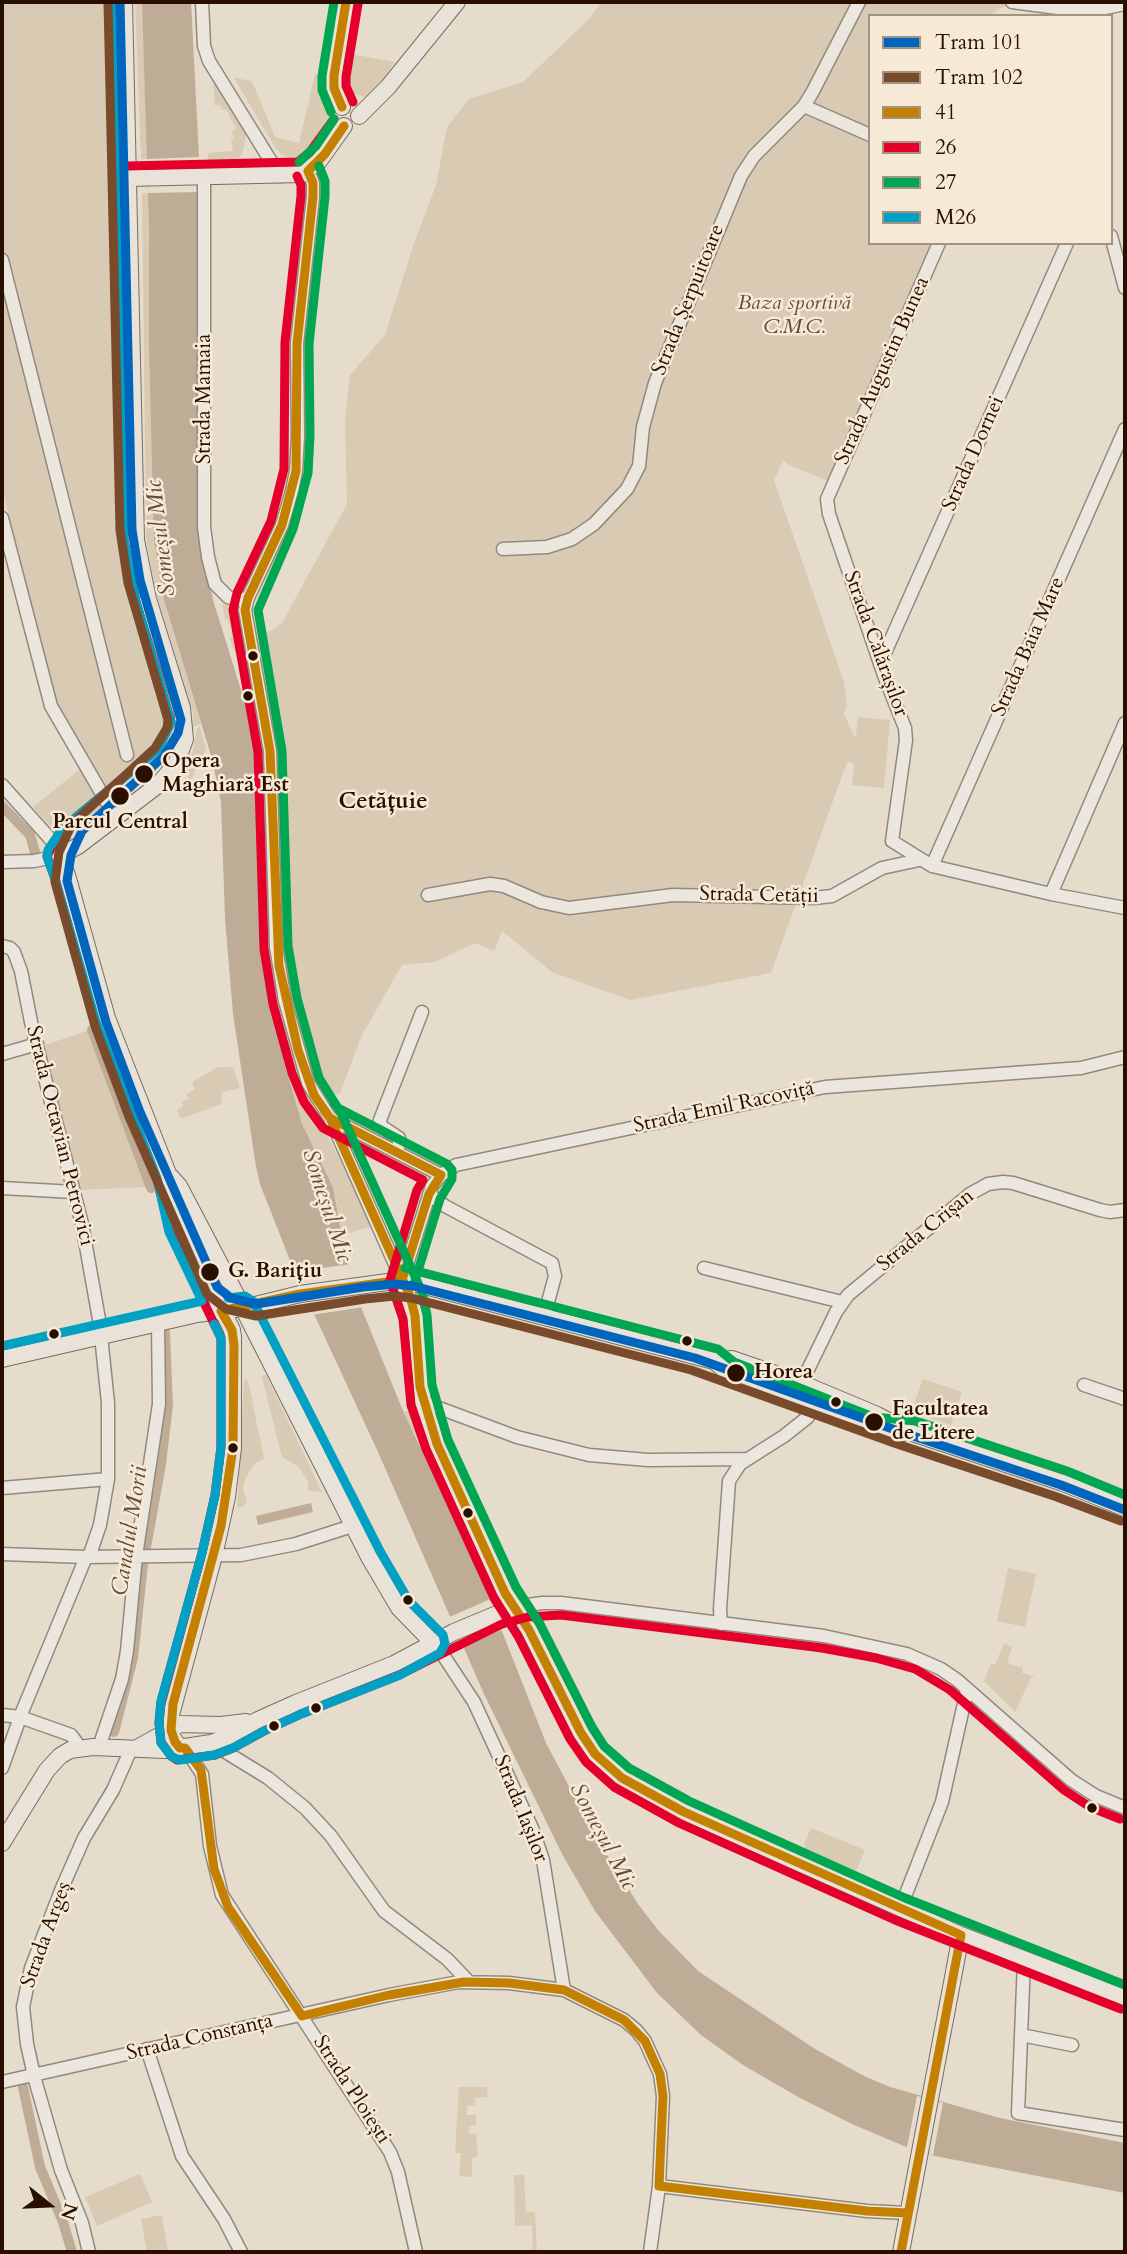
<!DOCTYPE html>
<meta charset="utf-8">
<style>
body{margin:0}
#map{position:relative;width:1127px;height:2254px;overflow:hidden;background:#e6dccc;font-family:Cardo,serif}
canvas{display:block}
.frame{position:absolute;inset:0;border:4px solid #290f00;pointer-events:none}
.legend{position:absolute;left:868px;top:14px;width:245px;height:231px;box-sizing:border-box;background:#f6ead7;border:2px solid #a49281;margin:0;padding:9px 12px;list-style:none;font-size:21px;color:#290f00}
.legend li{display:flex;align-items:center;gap:14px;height:35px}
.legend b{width:35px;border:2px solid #a49281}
.north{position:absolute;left:14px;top:2170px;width:70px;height:70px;-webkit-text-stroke:5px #f6ead7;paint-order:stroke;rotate:108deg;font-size:19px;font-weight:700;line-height:28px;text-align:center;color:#290f00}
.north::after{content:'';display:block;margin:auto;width:24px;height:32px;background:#290f00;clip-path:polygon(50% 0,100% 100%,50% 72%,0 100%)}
</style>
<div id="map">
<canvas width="1127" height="2254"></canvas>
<div class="frame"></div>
<ul class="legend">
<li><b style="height:9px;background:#0065bd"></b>Tram 101</li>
<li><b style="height:9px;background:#7a4b2a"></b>Tram 102</li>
<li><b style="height:9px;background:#c48000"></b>41</li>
<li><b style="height:9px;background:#e4002b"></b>26</li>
<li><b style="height:9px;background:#00a651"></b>27</li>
<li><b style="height:9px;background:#02a1c4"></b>M26</li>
</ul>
<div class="north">N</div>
</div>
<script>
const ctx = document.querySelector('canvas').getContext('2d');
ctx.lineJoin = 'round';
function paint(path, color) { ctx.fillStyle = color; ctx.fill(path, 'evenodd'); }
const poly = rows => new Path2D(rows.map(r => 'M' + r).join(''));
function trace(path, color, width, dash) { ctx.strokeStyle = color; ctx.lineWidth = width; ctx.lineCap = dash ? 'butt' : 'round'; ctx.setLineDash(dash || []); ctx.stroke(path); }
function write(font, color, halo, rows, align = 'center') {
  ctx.font = font + ' Cardo,serif'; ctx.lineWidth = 5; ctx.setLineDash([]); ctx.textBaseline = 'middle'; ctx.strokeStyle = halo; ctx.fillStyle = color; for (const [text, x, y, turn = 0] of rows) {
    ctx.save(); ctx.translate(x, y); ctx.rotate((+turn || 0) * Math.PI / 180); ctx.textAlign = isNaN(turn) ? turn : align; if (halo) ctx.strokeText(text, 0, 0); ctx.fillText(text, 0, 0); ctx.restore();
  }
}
paint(poly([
 [2,2,117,2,128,504,176,709,176,726,166,746,111,794,54,705,2,487],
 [135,2,142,2,147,159,141,159],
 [601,2,1125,2,1012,2,988,16,870,16,870,243,940,243,833,483,789,465,783,460,774,480,844,682,847,705,844,714,854,736,856,736,858,717,890,720,884,788,852,785,854,763,847,762,771,973,630,1000,552,972,502,931,494,951,475,943,435,962,402,965,361,1037,340,1094,322,1095,289,989,283,960,275,748,272,715,259,630,269,632,282,623,347,504,345,421,350,375,385,335,413,246,436,185,447,127,469,99,523,82,589,19],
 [351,54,395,62,368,98,350,93,346,89],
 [315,74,324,77,328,89,333,109,332,123,328,132,313,153,299,161,283,155,276,149,234,78,252,81,275,137,299,143],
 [213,79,245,129,246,135,242,154,239,159,232,162,208,162,208,153,233,151,231,140,234,138,232,131,236,129,226,109,222,110,220,105,215,106],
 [148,193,154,541,164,600,201,724,193,727,193,713,156,593,146,538,142,194],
 [230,603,239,603,247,648,235,653,229,637,232,636,228,619,225,619,222,604],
 [200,726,206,749,190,782,184,768,192,754,197,728],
 [84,766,106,804,68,836,59,836,33,807],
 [273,995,287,1074,296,1073,373,1226,343,1235,333,1187,302,1124,291,1122],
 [93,1029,148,1187,75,1190,39,1047],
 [218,1067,233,1067,240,1088,222,1092,221,1104,181,1119,177,1110,183,1106,181,1102,189,1099,186,1094,195,1089,192,1082],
 [264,1375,266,1375,322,1492,308,1491,308,1481,298,1466,282,1457,262,1377],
 [246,1379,248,1380,264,1459,255,1463,245,1479,243,1490,247,1502,242,1507,237,1507,244,1380],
 [923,1379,962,1392,951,1425,911,1412],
 [415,1408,495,1591,488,1595,437,1480,404,1412],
 [1008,1568,1036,1574,1025,1627,997,1621],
 [1004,1643,1012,1647,1007,1663,1023,1668,1022,1673,1036,1677,1031,1678,1015,1712,984,1681,991,1663,995,1665],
 [811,1828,865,1850,857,1869,852,1871,806,1851,804,1844],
 [459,2087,487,2087,488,2097,475,2098,475,2105,467,2106,467,2115,476,2115,476,2125,469,2126,469,2134,476,2134,478,2157,472,2158,472,2177,459,2176,461,2153,455,2153],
 [140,2174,152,2202,97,2226,85,2197],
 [514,2175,524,2175,526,2212,535,2212,537,2252,533,2252,532,2225,515,2226],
 [162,2215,168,2252,147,2252,141,2219]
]), '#d9cab4');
paint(poly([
 [142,2,191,2,201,196,203,549,213,600,260,751,268,956,284,1062,302,1124,333,1187,347,1262,361,1307,401,1406,483,1583,546,1743,596,1837,638,1904,658,1930,698,1971,815,2049,864,2076,890,2087,1000,2118,1125,2143,1125,2193,935,2156,904,2146,852,2124,800,2098,743,2065,701,2035,657,1993,595,1911,562,1854,484,1694,378,1452,295,1273,260,1184,256,1167,233,1014,225,918,221,802,212,759,164,600,154,541,149,346,149,232],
 [311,1503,313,1512,258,1525,256,1516]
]), '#beac96');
paint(poly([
 [199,157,201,192,148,193,147,159],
 [352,1264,364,1307,311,1315,291,1272],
 [493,1598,504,1629,460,1647,447,1618],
 [917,2096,943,2103,933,2155,907,2147]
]), '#e6dccc');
trace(poly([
 [2,806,30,835,35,852],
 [92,1030,151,1188],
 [114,1732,133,1658,143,1564,161,1464,168,1405,165,1333],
 [23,2087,40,2167,63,2222,72,2252]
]), '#beac96', 10);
const minor = poly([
 [202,2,204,46,209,61,280,176],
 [1012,2,1073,10,1095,10,1125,4],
 [804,106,870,135],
 [308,171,313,183,313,197,297,343,298,436,296,471,292,491,282,525,248,598,245,610,270,751,276,947,285,1001,308,1083,330,1118,402,1280],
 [204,174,204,527,208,557,215,584,228,597,237,600,248,598],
 [1111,236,1125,288],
 [939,243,827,499,829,514,885,678,905,728,906,740,892,841,932,866,1051,894,1125,908],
 [2,260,127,755],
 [2,518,51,706,109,806],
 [503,549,547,547,572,539,594,524,627,489,639,466,643,427,655,383,741,176,754,156,804,106,812,93,859,2],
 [880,664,1067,243],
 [2,785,53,842,59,856,34,861,2,862],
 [932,866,1125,429],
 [1051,894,1125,723],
 [428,895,490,884,504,886,541,902,569,908,673,895,814,898,832,896,882,868,919,860],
 [2,946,10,948,14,952,21,971,32,1027,82,1224,102,1336],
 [2,1054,37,1044],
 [330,1118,441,1175],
 [395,1151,399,1145,399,1138,381,1126,380,1120,422,1012],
 [2,1188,74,1192],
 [429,1194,445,1206,552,1263,555,1276,544,1317],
 [704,1268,842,1302],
 [402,1280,432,1186,441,1175,456,1165,825,1087,1081,1068,1125,1057],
 [1084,1385,1125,1399],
 [423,1402,517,1437,589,1455,648,1460,748,1459],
 [2,1488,108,1479],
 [2,1554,86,1557,241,1555,296,1544,352,1526],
 [89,1557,100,1525,108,1479,108,1403,101,1336],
 [514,1607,542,1603,561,1603,824,1636,907,1654,941,1669,957,1680,1071,1780,1096,1796,1125,1808],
 [721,1624,720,1609,729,1481,740,1464,784,1436,808,1417,800,1396,800,1386,836,1312,848,1295,970,1194,988,1184,1003,1182,1013,1183,1100,1210,1110,1212,1125,1210],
 [433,1643,445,1658,474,1702,532,1828,543,1860,564,1990],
 [2,1715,20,1717,71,1735,80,1747],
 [211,1743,268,1778,305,1808,331,1836,384,1911,447,1959,469,1982],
 [99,1747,122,1679,127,1651,136,1556,159,1404,158,1323],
 [185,1748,202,1774,210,1846,222,1895,390,2152,398,2172,416,2252],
 [2,1768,22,1712,86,1557],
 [900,1909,942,1802,967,1690],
 [1024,1960,1018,2113,1125,2130],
 [1021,2035,1072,2045],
 [147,2049,182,2156,224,2219,241,2252],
 [2,2082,389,1995,459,1982,509,1983,564,1990,624,2020,636,2030,645,2041,660,2074,663,2096,659,2186,650,2252],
 [659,2186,867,2211,907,2213],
 [89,2252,82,2223,61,2170,35,2080,27,2044,23,2007,31,1968,62,1888,84,1838,113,1790,131,1749]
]);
const major = poly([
 [124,2,136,540,148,599,182,708,185,739,176,764,158,785,78,846,59,856,67,875,107,1018,169,1176,171,1190,181,1228,232,1330,233,1337,233,1448,227,1497,214,1556,171,1715,172,1737,180,1748],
 [342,107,334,88,334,76,346,2],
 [359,116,388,87,457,2],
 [128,178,302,174,319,161,344,126],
 [171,1177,179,1186,243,1308,369,1557,399,1608,433,1643],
 [402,1280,415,1316,423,1402,437,1444,505,1593,529,1630,581,1733,595,1754,622,1778,684,1812,961,1935,1125,1998],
 [2,1359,197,1314,243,1308,300,1294,402,1280,714,1361,732,1359,796,1381,877,1415,912,1433,1063,1483,1125,1508],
 [714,1361,728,1373,834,1416,870,1429,903,1433],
 [137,1748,180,1724,221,1725,246,1722],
 [2,1843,47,1770,60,1756,70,1750,93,1747,165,1750,211,1743,228,1737,258,1720,296,1703,394,1664,454,1632,514,1607],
 [901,2252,961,1935]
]);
trace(minor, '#92897e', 15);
trace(major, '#776d63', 18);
trace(minor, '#ebe6de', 12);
trace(major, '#e8e2d8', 16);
trace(poly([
 [342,107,334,88,334,76,346,2],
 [308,171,313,183,313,197,297,343,296,471,282,525,248,598,245,610,270,751,279,966,298,1050,314,1095,330,1118,410,1296,415,1316,420,1387,437,1444,505,1593,529,1630,581,1733,595,1754,622,1778,684,1812,961,1935,901,2252],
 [308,171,325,154,344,126],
 [324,1110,330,1118,441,1175,429,1194,402,1280],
 [402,1280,300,1294,221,1311,232,1330,234,1345,233,1448,221,1526,173,1704,171,1730,175,1742,180,1748,185,1748,201,1770,214,1869,228,1907,302,2016,389,1995,464,1982,509,1983,564,1990,624,2020,645,2041,660,2074,663,2096,659,2186,867,2211,907,2213]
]), '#c48000', 9);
trace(poly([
 [353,102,346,86,346,77,358,4],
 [334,119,310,152,298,162,127,166,119,170,116,177,124,541,136,602,171,722,158,749,62,829,47,856,55,879,95,1021,157,1179,170,1232,221,1338,221,1447,215,1495,202,1553,161,1702,159,1723,161,1742,171,1756,177,1760,215,1755,233,1748,264,1731,301,1714,399,1675,502,1624,528,1617,561,1615,822,1648,876,1658,915,1669,950,1690,1064,1790,1090,1807,1120,1819],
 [297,176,301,185,301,196,285,342,284,469,271,521,237,593,233,610,258,752,264,949,273,1004,292,1073,304,1102,323,1128,423,1180,417,1190,390,1280,403,1319,411,1405,426,1449,494,1598,518,1636,570,1739,586,1762,614,1787,679,1823,895,1920,1121,2009]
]), '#e4002b', 9);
trace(poly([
 [331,112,322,90,322,76,334,2],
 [299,162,316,146,334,119],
 [319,166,325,181,325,197,309,344,310,436,308,473,293,529,258,610,282,751,288,946,297,998,319,1078,341,1113,422,1292,427,1315,432,1385,448,1440,516,1587,540,1624,592,1727,604,1746,629,1768,689,1801,905,1898,1125,1985],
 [334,1103,338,1108,447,1164,452,1170,452,1179,440,1199,414,1284],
 [405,1268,718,1349,734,1362,873,1417,916,1421,1067,1471,1125,1495]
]), '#00a651', 9);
trace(poly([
 [214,1324,221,1338,221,1447,215,1495,202,1553,161,1701,159,1722,161,1743,172,1757,180,1760,214,1755,233,1748,264,1731,301,1714,400,1675,440,1653,445,1644,443,1635,409,1601,380,1551,253,1301,245,1296,228,1298],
 [2,1346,202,1301,169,1232,157,1179,96,1022,55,879,47,857,48,850,62,829,158,749,171,722,136,602,124,541,112,2]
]), '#02a1c4', 9);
trace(poly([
 [120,2,132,530,140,580,181,720,178,733,164,756,82,831,71,855,67,881,106,1022,140,1112,217,1287,231,1298,256,1304,363,1287,395,1284,413,1286,695,1358,901,1432,1061,1485,1125,1510]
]), '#0065bd', 9);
trace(poly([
 [108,2,120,530,128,583,168,720,167,728,155,748,72,824,59,852,55,882,95,1026,129,1117,207,1294,226,1309,256,1316,365,1299,395,1296,411,1298,691,1370,897,1444,1057,1497,1121,1521]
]), '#7a4b2a', 9);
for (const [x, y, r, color] of [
 [253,656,6,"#290f00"],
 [248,696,6,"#290f00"],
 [144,774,10,"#290f00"],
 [120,796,10,"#290f00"],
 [210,1272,10,"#290f00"],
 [54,1334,6,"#290f00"],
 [687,1341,6,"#290f00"],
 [736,1373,10,"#290f00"],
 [836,1402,6,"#290f00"],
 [874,1422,10,"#290f00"],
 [233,1448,6,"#290f00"],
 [468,1513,6,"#290f00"],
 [408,1600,6,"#290f00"],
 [316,1708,6,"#290f00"],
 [274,1726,6,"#290f00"],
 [1092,1808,6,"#290f00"]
]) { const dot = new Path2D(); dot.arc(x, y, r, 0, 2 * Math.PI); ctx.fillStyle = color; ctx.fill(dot); trace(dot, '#f6ead7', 2.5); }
write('21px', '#290f00', '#f6ead7', [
 ["Strada Șerpuitoare",689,300,-68],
 ["Strada Augustin Bunea",883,371,-66],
 ["Strada Mamaia",205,399,-90],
 ["Strada Dornei",974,454,-66],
 ["Strada Călărașilor",875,644,70],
 ["Strada Baia Mare",1029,647,-66],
 ["Strada Cetății",759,896,1],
 ["Strada Emil Racoviță",724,1108,-12],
 ["Strada Octavian Petrovici",59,1136,76],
 ["Strada Crișan",926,1231,-39],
 ["Strada Iașilor",520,1809,68],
 ["Strada Argeș",47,1935,-70],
 ["Strada Constanța",200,2038,-13],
 ["Strada Ploiești",351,2090,57]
]);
write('italic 21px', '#634c38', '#f6ead7', [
 ["Baza sportivă",794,304],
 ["C.M.C.",794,328]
]);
write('bold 21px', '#290f00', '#f6ead7', [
 ["Opera",162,762],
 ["Maghiară Est",162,786],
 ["Parcul Central",120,823,"center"],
 ["G. Barițiu",228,1272],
 ["Horea",754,1373],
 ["Facultatea",892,1410],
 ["de Litere",892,1434]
], 'left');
write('italic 23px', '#644d39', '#f6ead7', [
 ["Someșul Mic",162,538,-97],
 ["Someșul Mic",326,1206,72],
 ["Canalul Morii",131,1531,-81],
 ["Someșul Mic",602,1837,62]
]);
write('bold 23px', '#290f00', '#f6ead7', [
 ["Cetățuie",383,803]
]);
</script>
